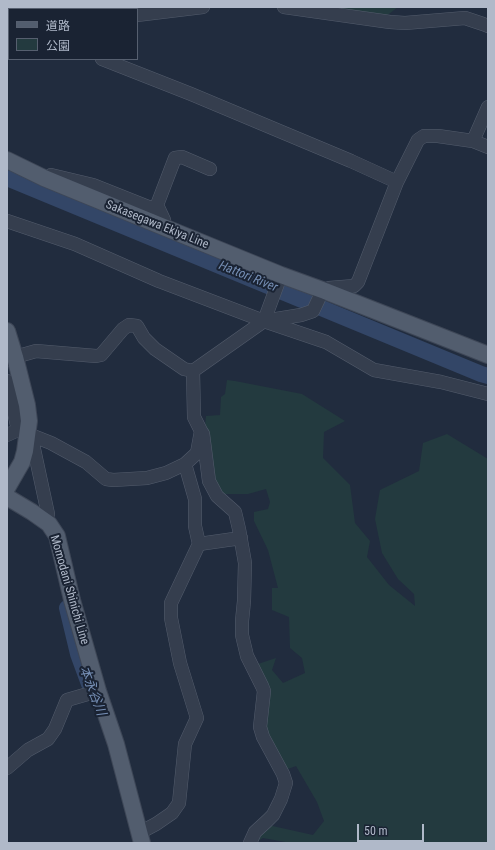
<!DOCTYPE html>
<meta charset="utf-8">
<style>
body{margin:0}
#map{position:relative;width:495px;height:850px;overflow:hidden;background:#212c3e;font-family:"Roboto Condensed","Noto Sans JP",sans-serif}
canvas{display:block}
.frame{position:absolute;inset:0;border:8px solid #b0b9c9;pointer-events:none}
.legend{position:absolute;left:8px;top:8px;width:130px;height:52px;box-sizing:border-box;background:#1a2333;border:1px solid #565f6f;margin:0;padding:5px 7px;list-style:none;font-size:12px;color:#b0b9c9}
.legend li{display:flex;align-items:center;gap:8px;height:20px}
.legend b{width:20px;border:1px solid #565f6f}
.scale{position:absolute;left:357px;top:824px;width:67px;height:18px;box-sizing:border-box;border:2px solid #b0b9c9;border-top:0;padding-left:5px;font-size:12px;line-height:14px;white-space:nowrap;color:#b0b9c9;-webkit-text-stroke:3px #1a2333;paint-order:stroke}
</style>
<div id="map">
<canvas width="495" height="850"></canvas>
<div class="frame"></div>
<ul class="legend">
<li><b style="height:5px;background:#525d6e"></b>道路</li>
<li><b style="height:11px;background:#233a3f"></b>公園</li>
</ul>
<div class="scale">50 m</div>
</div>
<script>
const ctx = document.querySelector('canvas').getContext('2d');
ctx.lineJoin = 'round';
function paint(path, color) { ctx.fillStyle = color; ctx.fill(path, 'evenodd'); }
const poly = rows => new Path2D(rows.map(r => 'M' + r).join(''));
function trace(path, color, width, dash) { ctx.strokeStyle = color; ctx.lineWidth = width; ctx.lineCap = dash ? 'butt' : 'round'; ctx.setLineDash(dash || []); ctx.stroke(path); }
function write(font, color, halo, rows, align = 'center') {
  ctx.font = font + ' "Roboto Condensed","Noto Sans JP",sans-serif'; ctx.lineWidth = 4; ctx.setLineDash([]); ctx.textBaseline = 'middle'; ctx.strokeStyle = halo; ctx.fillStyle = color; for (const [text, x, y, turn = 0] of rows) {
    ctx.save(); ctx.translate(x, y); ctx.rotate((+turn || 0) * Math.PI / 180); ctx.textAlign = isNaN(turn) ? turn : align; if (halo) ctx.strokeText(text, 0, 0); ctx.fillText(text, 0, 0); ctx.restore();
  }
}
paint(poly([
 [80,7,130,7,130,9,81,9],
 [332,7,398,7,385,17],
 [227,380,235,381,302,394,345,421,324,432,323,458,350,485,355,523,370,541,367,557,389,585,415,606,414,594,398,579,382,553,375,519,380,490,419,471,423,443,447,434,488,459,488,843,291,843,263,838,256,842,268,825,313,835,324,821,317,802,296,766,285,770,267,738,255,665,276,658,272,670,283,683,305,673,302,658,290,648,289,617,272,610,272,588,278,588,268,550,254,521,254,512,268,509,270,502,266,489,248,494,221,494,212,476,205,427,206,416,220,415,221,397,225,394]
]), '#233a3f');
trace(poly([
 [7,178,481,374,488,376],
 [67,608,78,654,89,684]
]), '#334667', 16);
const minor = poly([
 [69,7,71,9],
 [284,7,390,22,405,23,465,18,483,24,488,26],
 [137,15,203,7],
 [102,59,191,94,351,161,397,182],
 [473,141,488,107],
 [51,175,93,185,151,208,157,205,175,158,182,157,210,169],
 [157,205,164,220,161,226],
 [7,221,75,244,159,281,264,321,326,342,374,370,441,382,488,394],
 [264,321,281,275],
 [7,360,15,357,36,351,96,356,101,355,123,329,129,325,137,326,144,338,155,349,184,369,193,371,264,321,301,315,313,311,321,294,329,288,354,286,358,282,397,182,418,140,424,136,438,136,473,141,488,147],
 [7,381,18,430],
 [201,431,203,434,209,481,217,496,235,512,239,529,245,563,244,601,242,621,242,635,247,656,262,686,264,691,260,727,263,737,283,774,286,783,281,799,273,815,267,821,255,832,250,843],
 [7,435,18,430,51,443,86,462,106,479,113,480,147,478,166,473,185,464,197,453,201,431,194,417,193,371],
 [31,435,48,514,44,521],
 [199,544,241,538],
 [7,768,28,750,48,739,55,729,67,700,98,691],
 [139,833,156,824,172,813,179,803,185,744,197,718,180,663,171,618,171,603,199,544,195,526,195,499,185,464]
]);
const major = poly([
 [7,160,44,178,161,226,281,275,325,291,488,355],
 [7,331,15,357,27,405,29,421,25,451,22,462,7,488],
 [7,497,32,512,49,524,57,536,72,600,98,691,116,744,142,843]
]);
trace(minor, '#535c6c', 14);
trace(major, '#3e4757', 18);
trace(minor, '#353e4e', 13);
trace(major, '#525d6e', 16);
write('12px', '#b0b9c9', '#1a2333', [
 ["Sakasegawa Ekiya Line",157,225,22],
 ["Momodani Shinichi Line",69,590,74]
]);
write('italic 13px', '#758eb4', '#1a2333', [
 ["Hattori River",248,277,22],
 ["本永谷川",92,691,69]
]);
</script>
